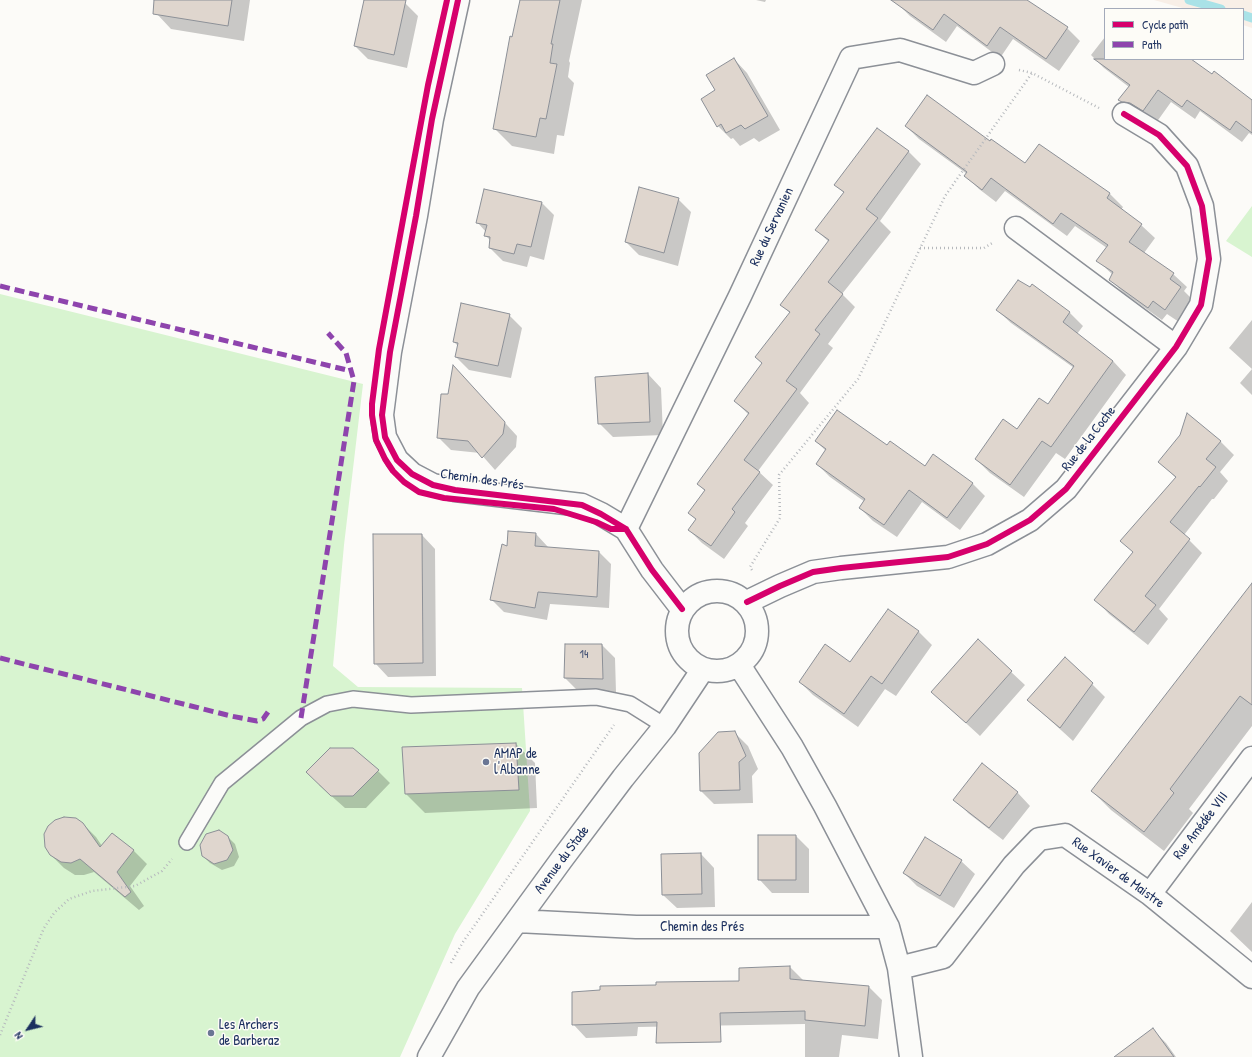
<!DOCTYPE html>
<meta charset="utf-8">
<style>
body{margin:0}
#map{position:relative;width:1252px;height:1057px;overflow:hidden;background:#fcfbf8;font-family:"Patrick Hand",sans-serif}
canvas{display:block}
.legend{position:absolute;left:1104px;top:8px;width:140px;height:52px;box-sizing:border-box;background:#fdfcf7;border:1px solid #a3aaba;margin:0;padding:5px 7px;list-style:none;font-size:12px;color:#1b2f5e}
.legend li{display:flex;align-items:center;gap:8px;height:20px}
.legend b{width:20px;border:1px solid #a3aaba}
.north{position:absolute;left:8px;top:1009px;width:40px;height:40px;-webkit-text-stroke:3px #fdfcf7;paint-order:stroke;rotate:235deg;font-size:11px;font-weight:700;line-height:16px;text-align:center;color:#1b2f5e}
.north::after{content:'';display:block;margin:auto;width:14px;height:18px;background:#1b2f5e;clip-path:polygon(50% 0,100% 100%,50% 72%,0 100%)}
</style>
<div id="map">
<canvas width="1252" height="1057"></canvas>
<ul class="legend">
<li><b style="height:5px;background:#d6006c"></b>Cycle path</li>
<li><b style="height:5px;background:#8e44ad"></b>Path</li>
</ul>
<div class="north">N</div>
</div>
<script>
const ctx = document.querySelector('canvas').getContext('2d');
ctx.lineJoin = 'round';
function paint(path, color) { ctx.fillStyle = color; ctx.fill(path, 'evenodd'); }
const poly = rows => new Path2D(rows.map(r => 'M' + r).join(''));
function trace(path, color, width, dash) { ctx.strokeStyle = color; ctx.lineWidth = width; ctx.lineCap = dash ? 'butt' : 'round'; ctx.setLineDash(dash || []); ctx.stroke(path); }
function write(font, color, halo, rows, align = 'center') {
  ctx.font = font + ' "Patrick Hand",sans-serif'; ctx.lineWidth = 3; ctx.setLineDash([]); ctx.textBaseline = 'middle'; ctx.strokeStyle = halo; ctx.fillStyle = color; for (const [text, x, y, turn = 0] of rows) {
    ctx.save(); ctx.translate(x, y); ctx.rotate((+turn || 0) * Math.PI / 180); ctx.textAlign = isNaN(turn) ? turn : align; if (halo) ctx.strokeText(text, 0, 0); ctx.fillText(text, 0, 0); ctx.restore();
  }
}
paint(poly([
 [1154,0,1252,0,1252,28,1243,25,1243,9,1186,9]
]), '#f8efe7');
paint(poly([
 [1252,206,1252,257,1226,241],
 [0,294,363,384,344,545,333,666,358,687,522,688,530,811,455,934,400,1057,0,1057]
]), '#d8f4d0');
paint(poly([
 [158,0,250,0,244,41,171,29,156,13],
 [365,0,393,0,405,3,418,16,407,68,368,59,355,46],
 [521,0,582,0,569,61,570,63,568,77,574,83,564,136,557,135,554,154,512,146,495,129],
 [756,0,766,0,765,2],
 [899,0,1026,0,1067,28,1080,41,1059,71,1013,39,1000,58,957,26,946,42,910,16,897,3],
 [1105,37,1105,59,1190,59,1212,76,1252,100,1252,135,1249,133,1242,142,1200,111,1195,119,1171,102,1156,123,1132,112,1120,100,1129,87,1104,68,1091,55],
 [734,59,747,73,780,130,759,142,754,138,740,146,733,138,731,139,718,126,702,99,716,90],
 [906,126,990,142,1026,165,1039,146,1110,194,1123,207,1121,210,1141,225,1155,238,1144,253,1173,274,1187,287,1184,291,1194,301,1179,322,1167,314,1162,320,1124,293,1110,280,1113,275,1098,261,1107,248,1075,226,1067,236,1005,191,996,202,979,189,966,176,967,174,919,139],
 [908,151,921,164,880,221,891,232,842,294,855,307,828,344,833,348,800,393,809,403,758,471,773,485,745,523,748,526,724,559,702,543,689,530,696,520,690,513,705,491,698,484,749,415,735,401,763,364,756,357,790,313,781,305,829,242,816,230,844,193,835,185],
 [678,199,691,212,678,266,639,255,626,242],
 [541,202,554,215,544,260,530,256,527,267,503,261,490,248,491,241,485,235,486,232,477,222],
 [1032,286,1070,313,1083,326,1077,334,1113,361,1126,375,1065,459,1056,453,1024,497,990,473,976,459,1049,406,1074,368,1011,323,997,310],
 [509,315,522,328,511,378,469,370,456,357,458,346,454,342],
 [1252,320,1252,369,1229,348],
 [1252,369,1252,395,1240,383],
 [648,374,661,388,663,435,613,437,599,423],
 [466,380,517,436,516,447,495,470,480,453,451,450,438,437,449,395],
 [1187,415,1221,442,1234,455,1220,472,1228,481,1214,499,1212,499,1184,535,1202,553,1159,609,1168,619,1148,645,1109,614,1096,600,1134,553,1122,541,1176,478,1159,462,1181,435],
 [816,441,887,446,925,468,972,483,985,496,960,530,922,502,897,537,873,521,860,508,865,502,830,477,817,464,826,451],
 [536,534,548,547,548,548,599,552,611,564,609,608,550,604,547,620,504,612,492,600,508,547],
 [422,535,435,549,436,676,388,677,375,663],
 [1252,585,1252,726,1189,809,1193,813,1164,851,1111,810,1092,791],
 [888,611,919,632,932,645,896,696,885,689,858,727,813,695,800,682,850,663],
 [978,641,1025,685,980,736,932,692],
 [602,645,615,658,616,692,578,691,565,678],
 [1092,684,1105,697,1073,741,1028,700],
 [734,732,748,746,758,769,752,776,753,803,714,804,701,791],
 [516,744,535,763,537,808,425,813,406,794],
 [378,771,390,783,366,808,345,808,319,785],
 [1017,792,1030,806,1003,840,968,813,955,799],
 [82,823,96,837,102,846,112,835,134,851,147,864,130,886,144,906,139,910,94,872,84,875,75,875,64,868,50,854],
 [796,836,809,849,809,893,772,893,759,879],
 [228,837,235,844,239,857,234,866,222,870,210,863,203,856],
 [701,854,714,868,715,907,677,908,663,895],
 [961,861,975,874,954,908,917,886,904,873],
 [1252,902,1252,952,1230,931],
 [790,967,803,980,869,987,882,1000,878,1039,842,1035,839,1057,805,1057,805,1024,638,1027,637,1036,586,1038,573,1024,657,986,740,982],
 [1153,1030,1166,1043,1176,1057,1116,1057]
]), '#0003');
trace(poly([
 [1189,0,1221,9],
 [1243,15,1252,18]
]), '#a9e2e7', 9);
const building = poly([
 [154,0,232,0,228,26,153,14,154,0],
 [364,0,406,0,394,55,354,46,364,0],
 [520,0,560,0,551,44,553,44,550,63,557,64,546,119,540,118,536,137,493,129,510,36,512,37,520,0],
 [891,0,1027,0,1068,27,1046,59,1000,27,987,46,944,14,933,30,891,0],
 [734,58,768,116,745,129,741,125,726,133,721,124,717,127,701,99,715,90,706,75,734,58],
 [1094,59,1191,59,1212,74,1214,71,1252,100,1252,133,1236,121,1230,130,1187,100,1182,107,1158,90,1143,111,1130,103,1122,102,1118,100,1130,85,1094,59],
 [927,95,990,141,991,139,1025,163,1039,144,1110,193,1107,198,1142,224,1129,242,1174,273,1170,279,1181,287,1165,310,1153,301,1148,308,1109,280,1113,272,1096,261,1108,245,1061,213,1053,224,991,178,982,190,964,176,967,172,905,126,927,95],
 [877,128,909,151,866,209,878,218,828,282,843,294,815,330,820,334,786,381,797,389,744,460,760,472,732,509,735,512,711,546,688,530,696,519,688,513,705,490,697,484,749,413,734,401,762,363,755,357,790,312,780,305,829,240,815,230,844,192,834,185,877,128],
 [639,187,679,198,664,253,625,242,639,187],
 [484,189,542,202,531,247,517,244,514,254,489,248,490,237,484,236,487,225,476,223,484,189],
 [1018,280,1030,287,1032,284,1070,312,1063,322,1113,361,1051,447,1042,441,1010,485,975,459,1003,419,1017,429,1039,398,1048,404,1074,366,996,310,1018,280],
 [461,303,510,314,498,366,455,357,458,343,453,342,461,303],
 [453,365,505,422,503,434,482,458,468,441,437,438,441,394,448,394,453,365],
 [648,373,650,422,598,424,595,377,648,373],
 [837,410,887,445,890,441,925,466,933,454,973,483,947,518,909,490,884,525,859,508,865,499,816,464,826,449,815,441,837,410],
 [1187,413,1221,441,1206,459,1216,467,1200,487,1199,486,1170,522,1190,539,1145,596,1156,605,1134,632,1094,600,1133,552,1120,541,1176,477,1158,462,1180,435,1187,413],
 [508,531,536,533,535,546,599,551,597,597,538,592,535,608,490,600,502,544,507,546,508,531],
 [373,534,422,534,423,663,374,664,373,534],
 [1252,583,1252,705,1240,696,1170,789,1174,793,1144,832,1091,791,1252,583],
 [888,609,919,631,882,684,871,676,844,714,799,682,825,644,850,662,888,609],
 [978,639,1012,671,966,723,931,692,978,639],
 [565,644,602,644,603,679,564,678,565,644],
 [1065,657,1093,683,1060,728,1027,700,1065,657],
 [735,731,746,756,739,762,740,790,700,791,699,753,718,732,735,731],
 [516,743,519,790,405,794,402,747,516,743],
 [330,748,353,748,379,770,353,796,331,796,306,772,330,748],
 [982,763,1018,792,989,828,953,800,982,763],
 [64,817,76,818,83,823,100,847,112,833,134,850,117,872,131,892,125,897,80,859,71,863,61,862,50,855,45,847,44,834,48,826,55,820,64,817],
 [219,830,228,836,233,850,227,860,214,864,202,856,200,845,206,834,219,830],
 [758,835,796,835,796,880,758,880,758,835],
 [925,837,962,860,940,896,903,873,925,837],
 [701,853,702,894,662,895,661,854,701,853],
 [790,966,790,979,869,986,865,1026,805,1020,805,1011,720,1013,721,1042,656,1043,657,1022,572,1025,572,992,600,990,600,986,656,985,656,982,739,981,739,968,790,966],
 [1153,1028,1174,1057,1114,1057,1153,1028]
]);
paint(building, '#dfd6ce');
trace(building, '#8c9097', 1);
const lane = poly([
 [187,842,222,783,301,718,327,704,353,699,411,705,596,697,630,704,665,726]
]);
const street = poly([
 [458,0,432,119,416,216,390,352,382,415,385,437,397,460,412,474,433,485,455,490,582,505,601,514,626,529,652,570,682,609],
 [1016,228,1176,347],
 [626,529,740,296,851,58,900,50,974,73,993,64],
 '677 631a40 40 0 1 1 80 0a40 40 0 1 1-80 0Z',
 [747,602,780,586,813,572,841,568,948,557,987,544,1030,520,1066,489,1176,347,1201,305,1209,259,1202,206,1187,166,1159,135,1124,114],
 [739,665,792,747,825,806,888,927,899,968,911,1057],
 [1150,894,1252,758],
 [517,921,636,927,888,927],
 [899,968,943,957,1014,865,1039,839,1065,835,1150,894,1252,977],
 [429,1057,468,988,562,859,623,778,665,726,703,669]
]);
trace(lane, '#8c9097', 18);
trace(street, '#8c9097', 25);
trace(poly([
 [1019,70,1032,73,1099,108],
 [920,248,984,248,994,242],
 [752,570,750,567,780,518,779,475,858,379,945,196,1032,73],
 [451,963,463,942,614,725],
 [0,1035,44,928,54,913,69,899,92,891,135,886,162,871,172,859]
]), '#b6b9bd', 2.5, [1, 3]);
trace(lane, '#fbfbf9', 15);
trace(street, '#fbfbf9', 22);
trace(poly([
 [0,286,351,371],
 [0,658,231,716,257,721,263,719,268,712],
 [301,718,354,381,346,353,328,333]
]), '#8e44ad', 5, [10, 5]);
trace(poly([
 [447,0,428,85,379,349,372,404,372,415,376,440,385,459,393,471,404,482,419,492,444,498,554,509,596,522,611,529,626,529],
 [458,0,432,119,416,216,390,352,382,415,385,437,397,460,412,474,433,485,455,490,582,505,601,514,626,529,652,570,682,609],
 [747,602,780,586,813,572,841,568,948,557,987,544,1030,520,1066,489,1176,347,1201,305,1209,259,1202,206,1187,166,1159,135,1124,114]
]), '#d6006c', 6);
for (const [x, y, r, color] of [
 [486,762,4,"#6a7694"],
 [211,1033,4,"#6a7694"]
]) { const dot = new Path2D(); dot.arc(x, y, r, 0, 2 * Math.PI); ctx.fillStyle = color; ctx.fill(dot); trace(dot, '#fdfcf7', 1.5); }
write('12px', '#4c597a', null, [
 ["14",584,655]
]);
write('14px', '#1b2f5e', '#fdfcf7', [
 ["Rue du Servanien",772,227,-65],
 ["Rue de la Coche",1089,439,-52],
 ["Chemin des Prés",482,480,8],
 ["Rue Amédée VIII",1201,826,-53],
 ["Avenue du Stade",562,860,-53],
 ["Rue Xavier de Maistre",1118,873,36],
 ["Chemin des Prés",702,927]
]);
write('14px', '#1b2f5e', '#fdfcf7', [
 ["AMAP de",494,754],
 ["l'Albanne",494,770],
 ["Les Archers",219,1025],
 ["de Barberaz",219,1041]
], 'left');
</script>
